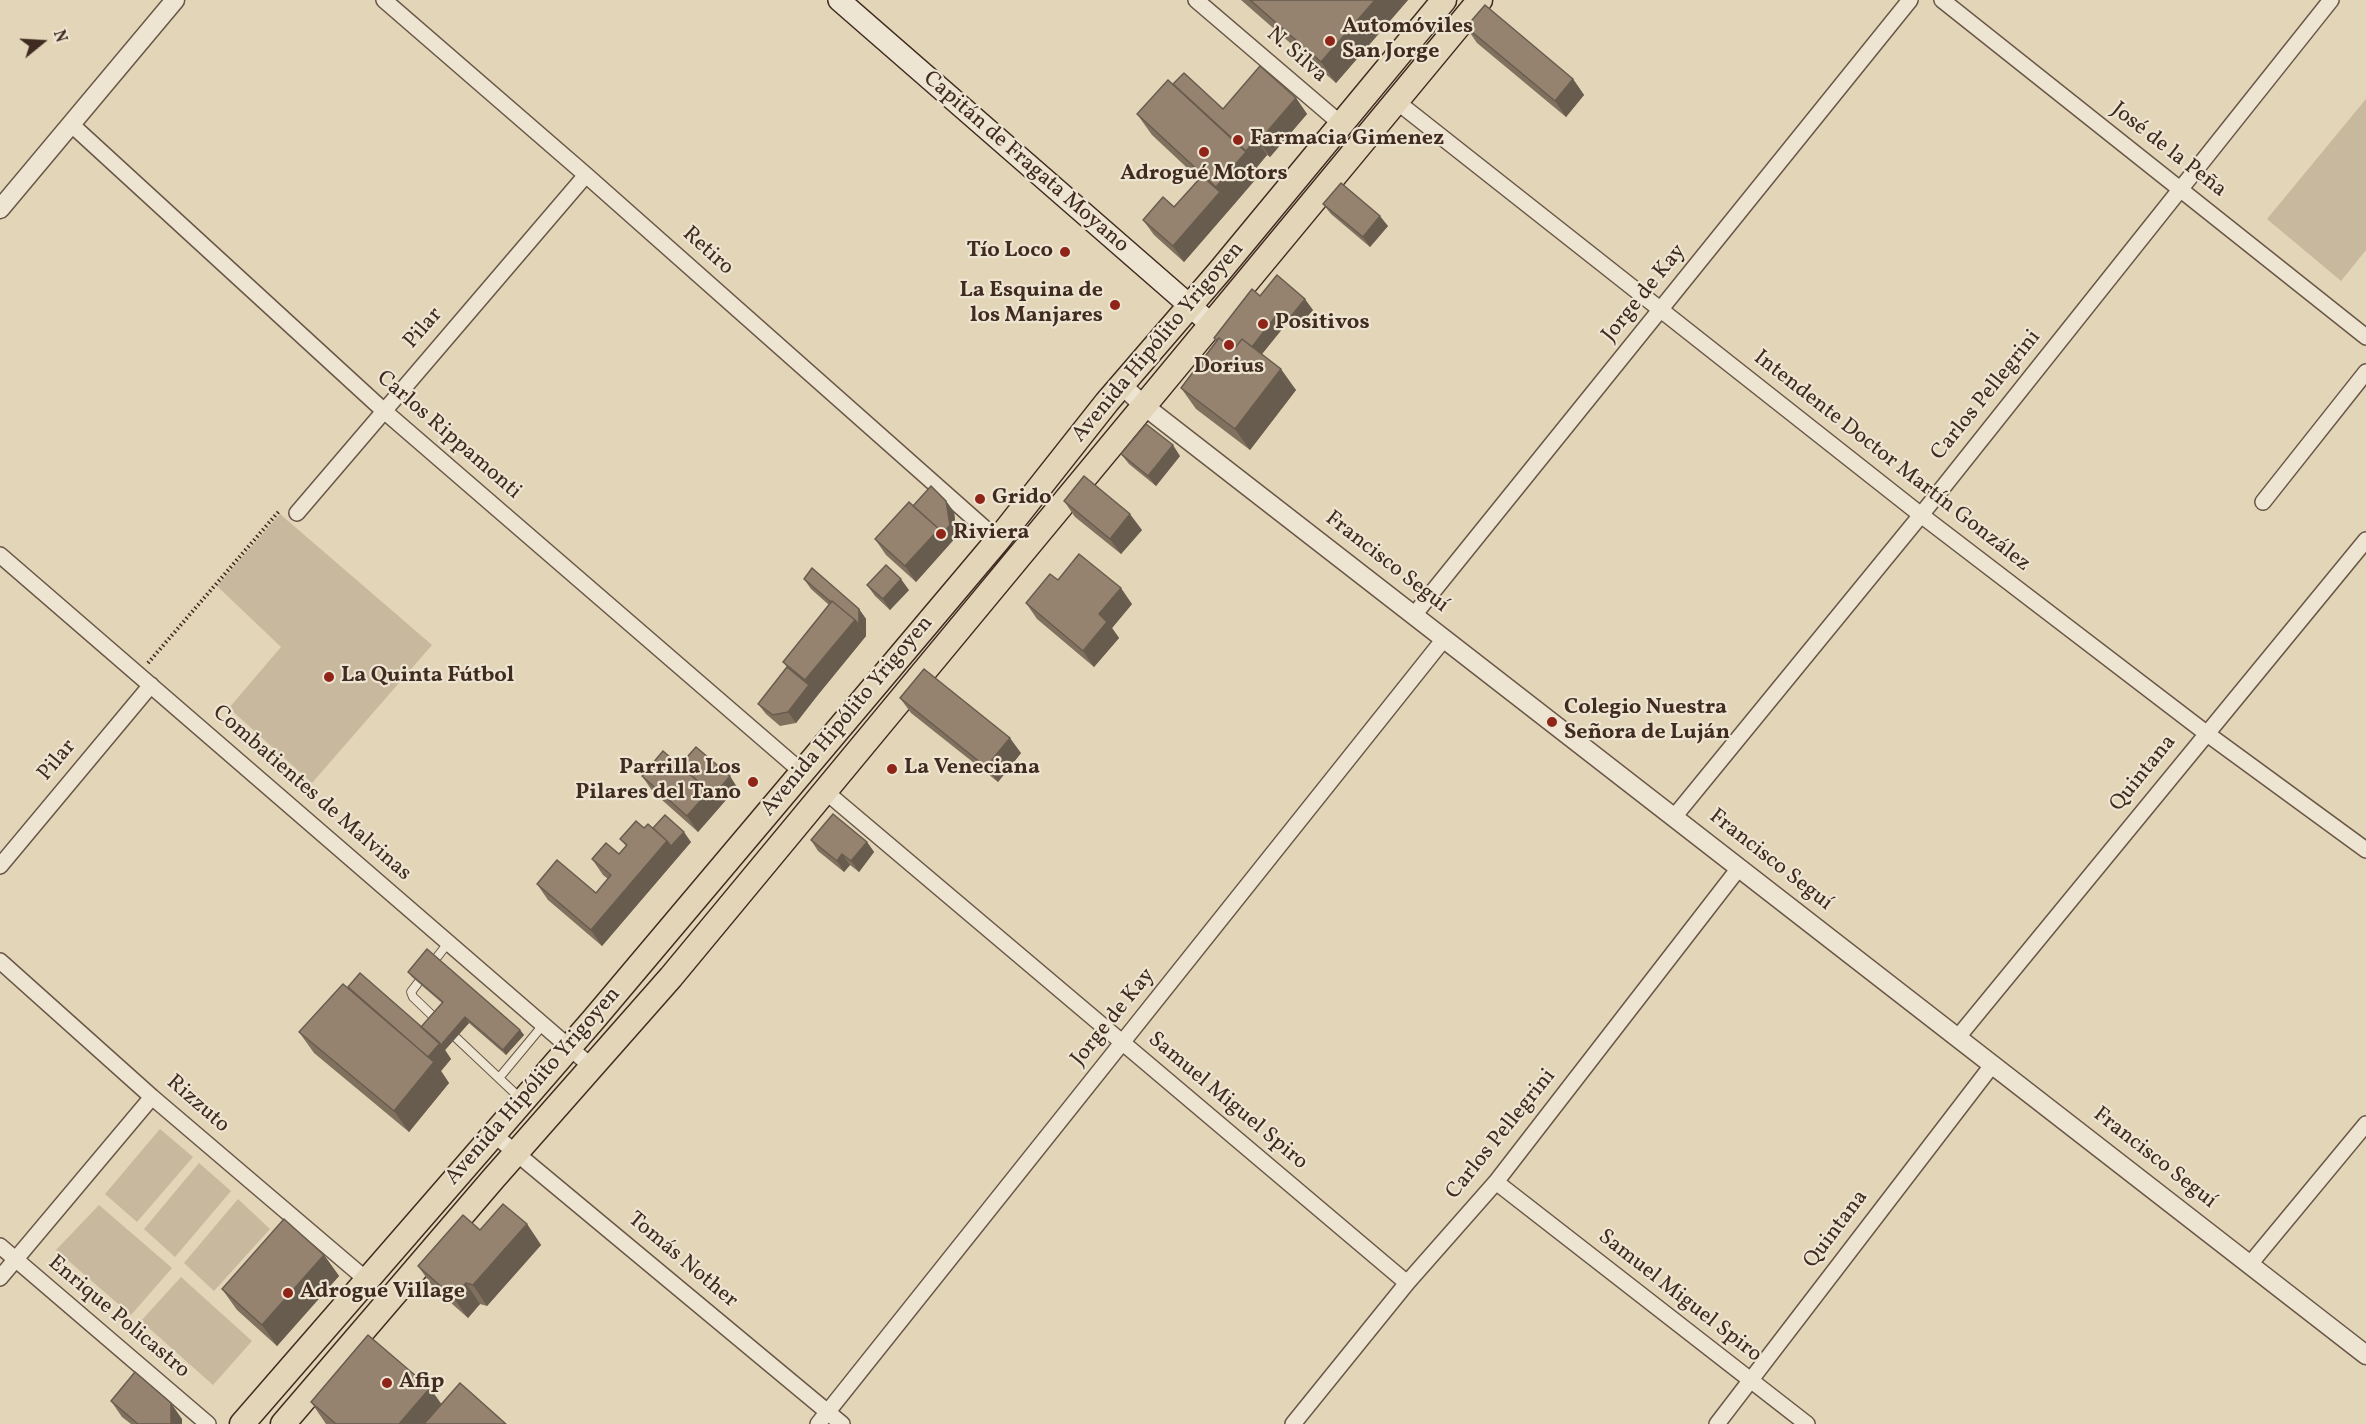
<!DOCTYPE html>
<meta charset="utf-8">
<style>
body{margin:0}
#map{position:relative;width:2366px;height:1424px;overflow:hidden;background:#e3d5b8;font-family:Vollkorn,serif}
canvas{display:block}
.north{position:absolute;left:12px;top:12px;width:60px;height:60px;-webkit-text-stroke:4px #ede4d1;paint-order:stroke;rotate:72deg;font-size:16px;font-weight:700;line-height:24px;text-align:center;color:#402b20}
.north::after{content:'';display:block;margin:auto;width:21px;height:27px;background:#402b20;clip-path:polygon(50% 0,100% 100%,50% 72%,0 100%)}
</style>
<div id="map">
<canvas width="2366" height="1424"></canvas>
<div class="north">N</div>
</div>
<script>
const ctx = document.querySelector('canvas').getContext('2d');
ctx.lineJoin = 'round';
function paint(path, color) { ctx.fillStyle = color; ctx.fill(path, 'evenodd'); }
const poly = rows => new Path2D(rows.map(r => 'M' + r).join(''));
function trace(path, color, width, dash) { ctx.strokeStyle = color; ctx.lineWidth = width; ctx.lineCap = dash ? 'butt' : 'round'; ctx.setLineDash(dash || []); ctx.stroke(path); }
function write(font, color, halo, rows, align = 'center') {
  ctx.font = font + ' Vollkorn,serif'; ctx.lineWidth = 4.5; ctx.setLineDash([]); ctx.textBaseline = 'middle'; ctx.strokeStyle = halo; ctx.fillStyle = color; for (const [text, x, y, turn = 0] of rows) {
    ctx.save(); ctx.translate(x, y); ctx.rotate((+turn || 0) * Math.PI / 180); ctx.textAlign = isNaN(turn) ? turn : align; if (halo) ctx.strokeText(text, 0, 0); ctx.fillText(text, 0, 0); ctx.restore();
  }
}
paint(poly([
 [2366,99,2366,250,2341,281,2267,219],
 [280,514,432,645,312,783,229,708,281,647,217,586],
 [160,1129,193,1157,137,1222,105,1194],
 [199,1163,231,1191,175,1257,144,1229],
 [238,1199,270,1229,214,1291,184,1263],
 [99,1205,172,1268,131,1315,56,1250],
 [181,1277,252,1341,213,1385,141,1321]
]), '#c7b89e');
const service = poly([
 [431,965,448,943],
 [424,975,411,992,413,997,439,1022],
 [450,1032,520,1098],
 [499,1078,543,1025]
]);
const minor = poly([
 [384,0,586,175,998,540],
 [1196,0,1340,123],
 [1942,0,2366,337],
 [1396,101,1921,515,2206,733,2366,850],
 [72,125,383,410,802,772],
 [2263,502,2366,372],
 [297,513,586,175],
 [0,555,592,1067],
 [1414,615,1910,0],
 [826,792,1407,1283],
 [1674,817,1921,515,2331,0],
 [0,866,151,685],
 [0,961,152,1097,368,1281],
 [1958,1037,2366,540],
 [492,1133,842,1424],
 [1496,1182,1807,1424],
 [0,1246,208,1424],
 [2250,1264,2366,1124],
 [0,1278,152,1097],
 [818,1424,1444,639],
 [1293,1424,1407,1283,1496,1182,1739,868],
 [1717,1424,1993,1064]
]);
const tertiary = poly([
 [0,209,175,0],
 [1122,385,1143,405,2366,1355]
]);
const secondary = poly([
 [839,0,1212,325]
]);
const primary = poly([
 [242,1424,594,1019,998,540,1107,402,1219,272,1444,0],
 [283,1424,493,1179,671,977,1480,0]
]);
trace(service, '#695646', 10);
trace(minor, '#695646', 18);
trace(tertiary, '#695646', 21);
trace(secondary, '#402b20', 24);
trace(primary, '#402b20', 27);
trace(poly([
 [148,663,280,510]
]), '#402b20', 4, [1.5, 3]);
trace(service, '#ede4d1', 8);
trace(minor, '#ede4d1', 15);
trace(tertiary, '#ede4d1', 18);
trace(secondary, '#ede4d1', 21);
trace(primary, '#e3d5b8', 24);
paint(poly([
 [1241,0,1408,0,1336,83],
 [1466,27,1573,79,1584,95,1566,117,1477,43],
 [1173,84,1223,109,1296,98,1307,114,1270,157,1267,155,1257,167,1261,173,1184,262,1154,235,1143,220,1174,207,1199,179,1152,135,1137,114],
 [1323,204,1388,226,1370,247,1331,214],
 [1260,296,1313,310,1295,330,1287,323,1262,354,1296,390,1250,450,1196,409,1181,388,1216,341,1214,338],
 [1121,454,1180,456,1156,486,1129,464],
 [946,501,954,512,957,536,916,582,886,555,875,539,913,506],
 [1064,501,1142,530,1121,554,1075,517],
 [804,579,859,609,866,619,866,636,817,696,796,723,780,726,766,714,758,704,787,667,783,662,829,605,811,589],
 [1058,580,1132,604,1112,628,1119,638,1094,667,1037,619,1026,603],
 [867,585,909,590,890,610,875,596],
 [900,698,1021,753,998,782,911,713],
 [680,765,737,787,698,832,653,792,642,776],
 [644,828,691,842,602,946,548,900,537,884,596,893,608,879,603,875,592,859,619,854,626,846,620,839],
 [811,840,867,842,874,852,859,872,850,865,844,872,818,851],
 [408,972,520,1030,524,1035,506,1055,469,1023,445,1050,451,1059,441,1071,449,1083,409,1132,314,1053,299,1032,348,987,421,1027,442,1003,412,977],
 [527,1224,541,1245,487,1306,480,1304,468,1318,433,1287,418,1266,480,1230],
 [324,1255,339,1276,277,1346,237,1310,222,1289],
 [111,1401,182,1419,182,1424,131,1424,122,1417],
 [311,1402,441,1404,506,1424,326,1424]
]), '#80715f');
paint(poly([
 [1375,0,1408,0,1336,83,1321,62],
 [1573,79,1584,95,1566,117,1555,101],
 [1296,98,1307,114,1270,157,1259,141],
 [1256,139,1267,155,1257,167,1261,173,1231,208,1216,187],
 [1220,192,1231,208,1184,262,1173,246],
 [1380,216,1388,226,1370,247,1363,237],
 [1305,299,1313,310,1295,330,1288,320],
 [1279,312,1287,323,1249,370,1241,360],
 [1281,369,1296,390,1250,450,1235,429],
 [1173,445,1180,456,1156,486,1148,476],
 [946,501,954,512,957,536,916,582,905,566],
 [1130,514,1142,530,1121,554,1110,539],
 [901,579,909,590,890,610,883,599],
 [1121,588,1132,604,1112,628,1119,638,1094,667,1083,651,1099,614],
 [859,609,866,619,866,636,859,625],
 [855,620,866,636,817,696,796,723,788,712,809,685,805,680],
 [1010,738,1021,753,998,782,986,767],
 [730,776,737,787,720,807,713,796],
 [709,791,720,807,698,832,687,816],
 [684,832,691,842,602,946,591,930,667,841],
 [867,842,874,852,859,872,851,861],
 [842,854,850,865,844,872,837,861],
 [465,1017,469,1023,445,1050,451,1059,441,1071,449,1083,409,1132,394,1111,427,1058,440,1043],
 [520,1030,524,1035,506,1055,503,1050],
 [527,1224,541,1245,487,1306,473,1285],
 [324,1255,339,1276,277,1346,262,1325],
 [466,1283,480,1304,468,1318,453,1297],
 [430,1388,445,1409,432,1424,399,1424],
 [171,1403,182,1419,182,1424,171,1424]
]), '#685c4e');
const building = poly([
 [1250,0,1375,0,1321,62,1250,0],
 [1485,5,1573,79,1555,101,1466,27,1485,5],
 [1260,66,1296,98,1259,141,1256,139,1246,151,1173,84,1184,73,1223,109,1260,66],
 [1168,80,1246,152,1216,187,1137,114,1168,80],
 [1202,176,1220,192,1173,246,1143,220,1163,197,1174,207,1202,176],
 [1341,183,1380,216,1363,237,1323,204,1341,183],
 [1277,275,1305,299,1288,320,1279,312,1252,347,1242,339,1234,349,1219,338,1217,340,1214,338,1252,289,1260,296,1277,275],
 [1219,338,1234,349,1242,339,1281,369,1235,429,1181,388,1219,338],
 [1146,424,1173,445,1148,476,1121,454,1146,424],
 [1084,476,1130,514,1110,539,1064,501,1084,476],
 [931,486,946,501,950,525,942,534,939,529,913,506,931,486],
 [909,502,939,529,905,566,875,539,909,502],
 [1079,554,1121,588,1099,614,1107,622,1083,651,1026,603,1050,574,1058,580,1079,554],
 [886,565,901,579,883,599,867,585,886,565],
 [812,568,859,609,859,625,855,620,832,601,831,602,804,579,812,568],
 [832,601,855,620,805,680,783,662,832,601],
 [787,667,809,685,788,712,773,715,758,704,787,667],
 [924,669,1010,738,986,767,900,698,924,669],
 [696,747,730,776,713,796,709,791,680,765,696,747],
 [663,751,709,791,687,816,642,776,663,751],
 [833,814,867,842,851,861,842,854,837,861,811,840,833,814],
 [665,815,684,832,671,846,667,841,653,828,665,815],
 [636,821,644,828,648,824,667,841,591,930,537,884,557,860,596,893,611,875,592,859,606,843,619,854,627,845,620,839,636,821],
 [427,949,520,1030,503,1050,465,1017,441,1045,421,1027,443,1002,408,972,427,949],
 [360,973,440,1043,428,1057,348,987,360,973],
 [343,984,434,1062,394,1111,299,1032,343,984],
 [503,1204,527,1224,473,1285,466,1283,453,1297,418,1266,463,1215,480,1230,503,1204],
 [284,1219,324,1255,262,1325,222,1289,284,1219],
 [368,1335,430,1388,399,1424,336,1424,311,1402,368,1335],
 [135,1372,171,1403,171,1424,138,1424,111,1401,135,1372],
 [460,1383,506,1424,424,1424,460,1383]
]);
paint(building, '#95836f');
trace(building, '#685c4e', 1.5);
for (const [x, y, r, color] of [
 [1330,41,6,"#8f2418"],
 [1238,140,6,"#8f2418"],
 [1204,152,6,"#8f2418"],
 [1065,252,6,"#8f2418"],
 [1115,305,6,"#8f2418"],
 [1263,324,6,"#8f2418"],
 [1229,345,6,"#8f2418"],
 [980,499,6,"#8f2418"],
 [941,534,6,"#8f2418"],
 [329,677,6,"#8f2418"],
 [1552,722,6,"#8f2418"],
 [892,769,6,"#8f2418"],
 [753,782,6,"#8f2418"],
 [288,1293,6,"#8f2418"],
 [387,1383,6,"#8f2418"]
]) { const dot = new Path2D(); dot.arc(x, y, r, 0, 2 * Math.PI); ctx.fillStyle = color; ctx.fill(dot); trace(dot, '#ede4d1', 2); }
write('bold 22px', '#402b20', '#ede4d1', [
 ["Automóviles",1342,28],
 ["San Jorge",1342,53],
 ["Farmacia Gimenez",1250,140],
 ["Adrogué Motors",1204,175,"center"],
 ["Tío Loco",1053,252,"right"],
 ["La Esquina de",1103,292,"right"],
 ["los Manjares",1103,317,"right"],
 ["Positivos",1275,324],
 ["Dorius",1229,368,"center"],
 ["Grido",992,499],
 ["Riviera",953,534],
 ["La Quinta Fútbol",341,677],
 ["Colegio Nuestra",1564,709],
 ["Señora de Luján",1564,734],
 ["Parrilla Los",741,769,"right"],
 ["Pilares del Tano",741,794,"right"],
 ["La Veneciana",904,769],
 ["Adrogue Village",300,1293],
 ["Afip",399,1383]
], 'left');
write('22px', '#402b20', '#ede4d1', [
 ["N. Silva",1296,56,41],
 ["José de la Peña",2168,151,38],
 ["Capitán de Fragata Moyano",1025,163,41],
 ["Retiro",707,252,42],
 ["Jorge de Kay",1645,294,-51],
 ["Pilar",424,329,-49],
 ["Avenida Hipólito Yrigoyen",1159,343,-50],
 ["Carlos Pellegrini",1987,396,-51],
 ["Carlos Rippamonti",448,436,41],
 ["Intendente Doctor Martín González",1891,462,38],
 ["Francisco Seguí",1386,563,38],
 ["Avenida Hipólito Yrigoyen",848,717,-50],
 ["Pilar",58,761,-50],
 ["Quintana",2144,774,-51],
 ["Combatientes de Malvinas",311,794,41],
 ["Francisco Seguí",1770,861,38],
 ["Jorge de Kay",1114,1018,-51],
 ["Avenida Hipólito Yrigoyen",534,1087,-49],
 ["Samuel Miguel Spiro",1227,1102,40],
 ["Rizzuto",197,1105,41],
 ["Carlos Pellegrini",1502,1135,-51],
 ["Francisco Seguí",2154,1159,38],
 ["Quintana",1837,1230,-53],
 ["Tomás Nother",682,1261,40],
 ["Samuel Miguel Spiro",1679,1297,38],
 ["Enrique Policastro",118,1318,40]
]);
</script>
